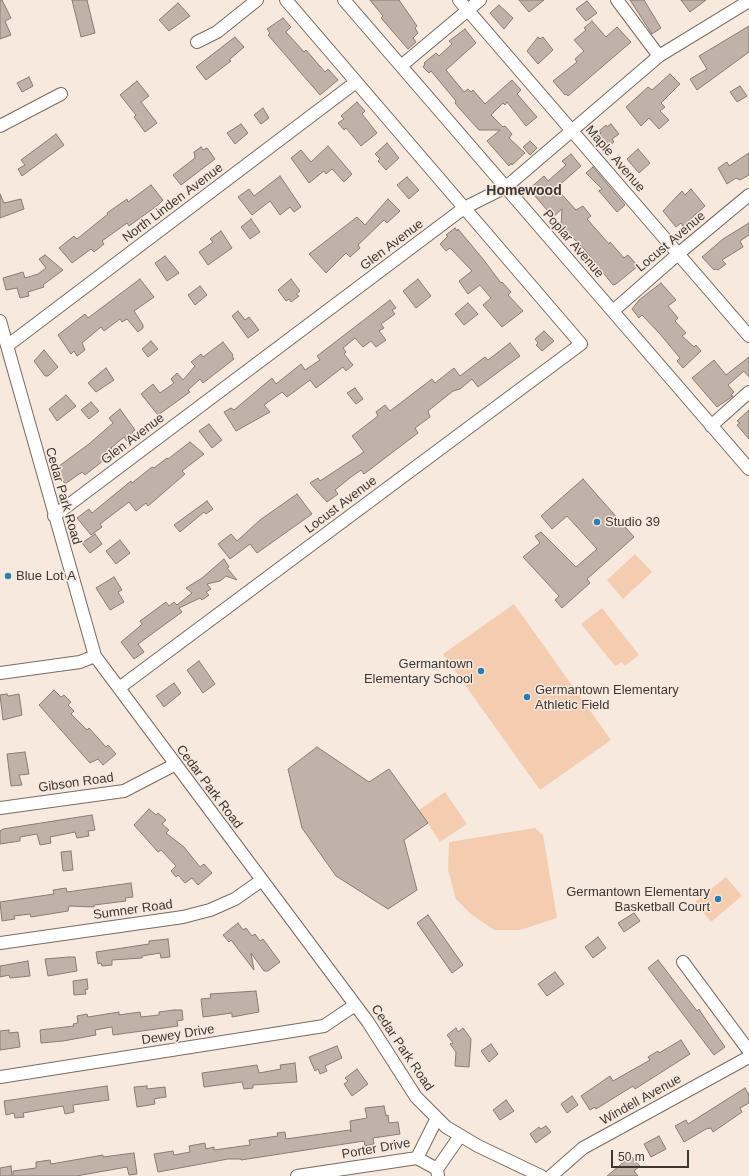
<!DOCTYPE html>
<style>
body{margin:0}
#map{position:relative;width:749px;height:1176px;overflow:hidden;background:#f8e9df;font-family:Helvetica,sans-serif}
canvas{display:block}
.scale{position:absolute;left:611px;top:1150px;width:78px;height:18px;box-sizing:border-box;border:2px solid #3c3733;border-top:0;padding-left:5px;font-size:12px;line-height:14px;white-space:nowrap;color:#3c3733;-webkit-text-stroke:3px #f8e9df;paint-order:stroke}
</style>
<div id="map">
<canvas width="749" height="1176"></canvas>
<div class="scale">50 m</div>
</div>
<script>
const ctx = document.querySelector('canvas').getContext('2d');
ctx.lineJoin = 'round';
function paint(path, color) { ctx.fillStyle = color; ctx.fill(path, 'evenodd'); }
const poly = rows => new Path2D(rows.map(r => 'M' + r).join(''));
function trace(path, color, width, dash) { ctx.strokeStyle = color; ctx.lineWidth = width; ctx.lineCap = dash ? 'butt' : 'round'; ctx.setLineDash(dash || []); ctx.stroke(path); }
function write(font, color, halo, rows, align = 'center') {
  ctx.font = font + ' Helvetica,sans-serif'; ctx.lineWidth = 3; ctx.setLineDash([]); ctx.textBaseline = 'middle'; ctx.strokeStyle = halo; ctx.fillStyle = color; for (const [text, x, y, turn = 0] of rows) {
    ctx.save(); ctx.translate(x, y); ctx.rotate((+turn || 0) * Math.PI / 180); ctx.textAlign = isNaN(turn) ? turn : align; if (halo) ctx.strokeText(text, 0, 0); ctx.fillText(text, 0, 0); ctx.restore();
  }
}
paint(poly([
 [635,554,652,572,623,599,607,580],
 [514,604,611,740,540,790,443,654],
 [602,608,639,655,625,666,622,662,615,666,581,624],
 [445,792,467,824,440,842,419,810],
 [535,828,543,835,557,918,520,930,494,930,471,914,456,899,448,870,449,842],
 [726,877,742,896,711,922,695,902]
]), '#f4ccb0');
const building = poly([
 [0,0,2,0,11,18,5,21,11,35,0,39,0,0],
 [72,0,87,0,95,33,81,37,72,0],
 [370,0,399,0,417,26,415,28,418,33,413,38,416,42,408,49,381,18,383,16,370,0],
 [519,0,544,0,529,12,519,0],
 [630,0,644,0,661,28,652,34,630,0],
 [681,0,706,0,690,12,681,0],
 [587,1,597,13,586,21,576,9,587,1],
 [178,3,190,16,169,31,159,20,178,3],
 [499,5,513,18,504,29,490,13,499,5],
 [283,18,291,27,286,32,304,52,306,50,325,72,328,69,338,80,320,95,268,35,270,33,267,29,283,18],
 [592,21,606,37,617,27,631,42,568,96,566,94,565,95,553,81,577,62,575,59,584,51,574,40,586,30,584,28,592,21],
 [749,26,749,52,697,90,690,79,707,69,699,56,749,26],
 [465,29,476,43,446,70,464,92,468,89,471,92,473,90,485,104,512,80,521,90,517,94,537,117,526,126,507,102,505,105,503,103,491,115,503,127,505,126,512,134,509,138,525,153,512,165,511,163,509,166,487,141,500,130,479,130,459,108,455,103,456,101,431,71,429,73,423,67,425,64,424,63,436,53,439,56,452,44,449,41,465,29],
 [235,37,244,47,229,60,231,61,206,80,196,67,235,37],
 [538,37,540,39,543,37,553,50,538,64,527,51,538,37],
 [670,74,680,84,661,103,665,107,660,111,669,120,659,129,649,118,641,126,626,107,648,87,652,90,670,74],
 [29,77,33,86,22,92,17,83,29,77],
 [137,81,149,96,141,102,157,123,145,132,134,117,136,115,120,95,137,81],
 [740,86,747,96,737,102,730,92,740,86],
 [357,102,365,111,362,114,377,133,361,146,346,128,344,130,338,123,344,119,341,116,357,102],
 [263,108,269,118,261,124,254,115,263,108],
 [241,124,248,133,235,144,227,133,241,124],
 [611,124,619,134,612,139,614,142,607,148,597,136,601,133,599,131,606,125,607,127,611,124],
 [56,134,64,145,22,176,18,169,25,165,21,160,56,134],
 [530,141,537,148,530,155,523,147,530,141],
 [387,143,399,158,386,170,378,161,380,159,375,154,387,143],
 [328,146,352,174,344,182,332,169,326,174,324,171,309,183,291,158,301,150,311,162,328,146],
 [201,147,203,150,207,148,215,159,181,185,173,175,195,158,194,152,201,147],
 [638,149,650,163,639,173,627,159,638,149],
 [749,153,749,175,740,180,736,178,727,184,718,168,727,162,729,166,749,153],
 [571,154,581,166,556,188,576,210,583,206,591,216,587,219,609,244,610,242,624,258,628,255,638,266,616,284,613,285,585,250,561,226,562,209,553,217,529,189,544,176,548,181,566,165,562,161,571,154],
 [593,167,625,205,617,212,599,191,602,189,586,173,593,167],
 [280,176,301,207,294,212,290,207,280,215,270,201,252,215,238,197,249,189,254,196,280,176],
 [407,177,419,190,409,199,397,185,407,177],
 [151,185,163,200,158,205,129,226,127,223,102,241,104,244,94,252,91,249,72,263,59,248,74,236,77,239,108,214,107,213,127,199,128,202,151,185],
 [691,189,705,206,683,226,681,223,676,227,663,211,682,191,685,195,691,189],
 [0,194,4,203,21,199,24,209,0,218,0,194],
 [388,199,400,211,387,223,384,220,358,245,360,248,350,257,346,253,326,273,309,254,357,217,365,225,388,199],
 [251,219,260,232,250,239,241,227,251,219],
 [749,223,749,235,740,241,743,247,722,260,726,264,718,270,716,269,714,270,702,257,723,239,749,223],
 [455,228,457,231,458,229,483,259,501,283,502,282,511,292,508,295,523,311,502,327,483,305,491,298,480,285,468,294,459,281,472,271,450,248,446,251,440,244,448,236,446,235,455,228],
 [221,231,232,248,208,265,199,252,213,242,210,239,221,231],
 [45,255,63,270,43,285,44,287,28,292,29,296,20,298,17,288,6,290,3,278,23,272,25,278,38,274,46,268,39,259,45,255],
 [165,256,179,273,167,281,155,263,165,256],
 [140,279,154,297,134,311,143,325,143,328,138,332,127,319,122,322,120,319,104,331,101,327,82,343,85,350,77,356,74,351,71,354,58,335,85,314,88,318,140,279],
 [291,279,300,291,296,294,299,296,291,302,289,299,286,301,278,290,291,279],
 [418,279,431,296,416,308,403,291,418,279],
 [661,283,676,300,668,306,678,318,675,321,686,333,682,336,694,347,696,345,701,351,683,368,677,361,680,358,660,334,642,315,639,318,632,309,639,300,661,283],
 [200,286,207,295,195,305,188,295,200,286],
 [390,300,396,308,392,310,395,314,381,324,384,328,379,331,386,340,376,347,371,341,363,347,355,338,343,348,346,352,344,354,353,365,346,371,343,367,316,388,310,380,287,397,282,392,264,405,270,412,236,431,224,412,231,408,234,410,272,378,276,384,301,364,305,370,320,360,317,356,390,300],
 [468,303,478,314,464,325,455,314,468,303],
 [238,311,245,320,249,317,259,330,248,338,232,316,238,311],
 [544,331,554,341,542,351,536,345,538,343,535,339,544,331],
 [151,341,158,349,148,357,142,349,151,341],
 [223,342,233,355,232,356,234,359,203,383,200,379,188,390,190,392,158,415,141,394,153,384,160,393,174,383,171,379,177,373,183,380,195,366,191,362,201,354,203,357,223,342],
 [510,343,520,356,478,387,472,379,460,389,453,391,428,411,430,417,415,428,418,433,364,474,361,470,351,477,335,490,338,494,327,502,310,483,318,478,320,481,364,452,352,436,378,416,376,412,385,405,390,411,432,379,435,383,454,368,460,376,485,357,488,360,510,343],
 [44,350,58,367,48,376,45,376,34,361,44,350],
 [749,357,749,377,744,371,728,385,734,392,731,395,733,396,720,405,717,407,692,378,714,360,726,375,749,357],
 [106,368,114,380,96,392,88,383,106,368],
 [355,388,363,399,356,404,347,393,355,388],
 [66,395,76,406,57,421,49,409,66,395],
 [91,402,99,411,89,419,81,410,91,402],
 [120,409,135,430,132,432,135,435,127,441,124,437,111,448,114,451,99,464,85,475,82,472,65,484,55,469,89,444,113,423,109,418,120,409],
 [749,410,749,439,737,425,740,423,737,421,749,410],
 [209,424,222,440,212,448,199,431,209,424],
 [190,442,204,454,182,471,185,474,148,506,146,503,136,511,129,502,100,524,102,527,91,535,77,518,89,509,92,513,131,481,132,483,152,467,154,468,167,458,168,459,190,442],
 [583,479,634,537,587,579,590,583,562,608,555,600,559,596,523,557,540,543,535,536,541,532,576,567,597,549,567,516,552,529,541,516,583,479],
 [297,494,312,514,257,553,250,544,230,559,218,544,231,534,237,541,260,520,297,494],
 [207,501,213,509,206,514,204,512,180,532,174,525,207,501],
 [95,534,102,544,90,553,82,543,95,534],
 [120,540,130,553,116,564,106,551,120,540],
 [224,559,229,567,227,568,237,580,226,576,220,581,207,584,211,589,206,592,209,595,202,600,200,598,179,608,182,612,138,644,144,652,134,659,121,642,139,627,142,624,140,621,166,602,169,606,174,602,177,605,192,593,186,588,202,578,224,559],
 [114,577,122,590,118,592,124,602,110,610,96,588,114,577],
 [199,661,215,684,203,693,187,670,199,661],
 [174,683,181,693,164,707,156,696,174,683],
 [54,690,61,697,64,695,71,702,68,705,74,711,71,714,87,730,89,728,106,747,108,745,116,754,103,765,98,759,90,763,39,705,54,690],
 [7,694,8,696,19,694,22,715,3,720,0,695,7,694],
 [317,747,369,782,389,769,428,823,404,840,417,890,388,909,336,876,302,828,288,769,317,747],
 [25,752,29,774,19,775,22,785,11,786,7,754,25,752],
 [149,809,156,815,158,813,166,820,162,824,169,830,166,833,184,847,200,867,204,864,212,873,198,885,192,878,185,883,178,875,176,877,171,871,176,866,161,850,158,852,134,825,149,809],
 [92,815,95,830,88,831,89,836,77,838,75,832,50,837,51,843,40,845,37,834,20,837,20,841,0,844,0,831,3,829,92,815],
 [71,851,73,870,63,871,61,852,71,851],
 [131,883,133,897,125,898,126,901,94,905,94,907,69,906,68,911,31,917,30,914,14,916,15,919,2,921,0,902,54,894,53,890,66,888,67,892,131,883],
 [634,913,640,921,624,932,618,923,634,913],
 [428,915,463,965,452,973,417,923,428,915],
 [238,923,243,930,246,928,252,936,255,934,260,941,263,939,280,962,268,971,264,971,251,953,254,970,231,940,229,942,223,935,238,923],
 [598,937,606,948,593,958,585,947,598,937],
 [168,939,170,957,161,958,160,953,142,956,142,958,112,960,112,965,102,966,101,963,98,964,96,952,149,944,149,941,168,939],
 [69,957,75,957,77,971,48,976,45,959,69,957],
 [658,960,697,1011,699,1009,702,1014,725,1047,714,1055,648,968,658,960],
 [28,961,30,976,10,978,9,975,0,977,0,966,28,961],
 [555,972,564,984,547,996,538,984,555,972],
 [87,979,88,989,85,990,86,994,74,995,73,981,87,979],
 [256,991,259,1012,232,1017,232,1013,203,1017,201,999,211,998,210,994,256,991],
 [174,1010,182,1010,183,1020,177,1021,178,1026,113,1035,112,1027,95,1030,96,1035,63,1041,41,1043,40,1030,74,1026,73,1024,78,1023,77,1016,87,1014,88,1017,119,1012,119,1015,140,1012,141,1017,159,1015,159,1012,174,1010],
 [456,1028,458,1032,463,1028,471,1039,469,1067,455,1066,456,1052,450,1044,453,1043,447,1035,456,1028],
 [9,1030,9,1033,18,1032,20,1047,0,1050,0,1031,9,1030],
 [681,1040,690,1054,635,1089,633,1086,596,1109,595,1107,590,1110,581,1096,610,1076,613,1081,650,1060,648,1057,658,1051,659,1053,681,1040],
 [491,1044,498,1054,489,1062,481,1051,491,1044],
 [337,1046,342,1058,325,1066,327,1071,320,1074,318,1069,315,1071,309,1057,337,1046],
 [295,1063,297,1082,253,1085,253,1088,244,1089,242,1082,204,1087,202,1073,257,1065,259,1073,281,1069,280,1065,295,1063],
 [357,1069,368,1084,352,1096,344,1084,348,1081,345,1078,357,1069],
 [107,1086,109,1100,73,1105,74,1112,65,1114,63,1106,23,1113,24,1117,15,1118,14,1113,6,1115,4,1101,107,1086],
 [147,1086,147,1089,165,1087,166,1097,154,1099,155,1104,137,1107,134,1087,147,1086],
 [745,1088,749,1095,749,1103,740,1108,742,1112,713,1132,711,1128,706,1129,684,1142,675,1126,686,1120,688,1124,745,1088],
 [572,1096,578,1105,567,1113,561,1104,572,1096],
 [506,1100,514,1111,500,1120,493,1110,506,1100],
 [384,1106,386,1116,388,1115,389,1123,398,1122,400,1134,373,1138,374,1144,365,1146,364,1141,241,1160,241,1159,228,1159,158,1172,154,1154,173,1151,174,1155,190,1152,189,1146,205,1143,206,1149,214,1147,214,1150,250,1145,249,1140,278,1136,277,1133,285,1132,286,1139,350,1130,351,1132,350,1121,367,1118,365,1108,384,1106],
 [546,1126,551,1132,536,1143,530,1134,539,1127,541,1129,546,1126],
 [659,1136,666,1149,651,1157,644,1144,659,1136],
 [134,1153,137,1174,129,1175,127,1167,76,1176,13,1176,13,1171,36,1168,36,1162,50,1160,51,1164,103,1155,103,1157,134,1153],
 [631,1156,640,1166,634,1171,638,1176,607,1176,631,1156],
 [11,1166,12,1176,0,1176,0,1168,11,1166]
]);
paint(building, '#c0b2a8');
trace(building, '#897c73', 1);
const minor = poly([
 [344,0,749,469],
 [459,0,749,336],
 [617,0,659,56],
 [197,42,217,32,257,0],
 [401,66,480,0],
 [0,126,61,94],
 [613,311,678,254,749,195],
 [0,321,95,656,368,1022,416,1097,446,1127,478,1146,541,1176],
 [7,346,356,82],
 [711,426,749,392],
 [54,516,464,208,506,187,659,56,749,1],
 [0,673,80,662,95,656],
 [119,688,581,344,286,0],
 [0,808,124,791,174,765],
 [0,943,183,917,210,910,235,899,262,880],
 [683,962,749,1051],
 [0,1077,324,1026,355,1005],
 [417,1158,437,1118],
 [417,1158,437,1169],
 [297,1176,417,1158],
 [438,1176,437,1169,460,1136],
 [551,1176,583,1148,749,1057]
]);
trace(minor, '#786b62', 14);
trace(minor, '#fff', 12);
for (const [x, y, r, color] of [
 [597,522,4,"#2d7daf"],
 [8,576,4,"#2d7daf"],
 [481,671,4,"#2d7daf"],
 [527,697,4,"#2d7daf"],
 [718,899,4,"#2d7daf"]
]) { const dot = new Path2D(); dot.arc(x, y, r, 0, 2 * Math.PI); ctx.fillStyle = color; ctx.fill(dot); trace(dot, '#f8e9df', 1.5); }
write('13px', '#3c3733', '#f8e9df', [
 ["Maple Avenue",615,159,49],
 ["North Linden Avenue",173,203,-37],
 ["Locust Avenue",671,242,-40],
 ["Poplar Avenue",573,244,49],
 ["Glen Avenue",392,245,-37],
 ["Glen Avenue",133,439,-37],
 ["Cedar Park Road",63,496,74],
 ["Locust Avenue",341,505,-37],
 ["Gibson Road",76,783,-8],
 ["Cedar Park Road",209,787,53],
 ["Sumner Road",133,910,-8],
 ["Dewey Drive",178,1035,-9],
 ["Cedar Park Road",402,1048,56],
 ["Windell Avenue",641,1100,-29],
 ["Porter Drive",376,1149,-10]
]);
write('13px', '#3c3733', '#f8e9df', [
 ["Studio 39",605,522],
 ["Blue Lot A",16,576],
 ["Germantown",473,664,"right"],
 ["Elementary School",473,679,"right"],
 ["Germantown Elementary",535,690],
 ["Athletic Field",535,705],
 ["Germantown Elementary",710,892,"right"],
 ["Basketball Court",710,907,"right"]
], 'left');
write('bold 14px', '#3c3733', '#f8e9df', [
 ["Homewood",524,191]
]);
</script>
